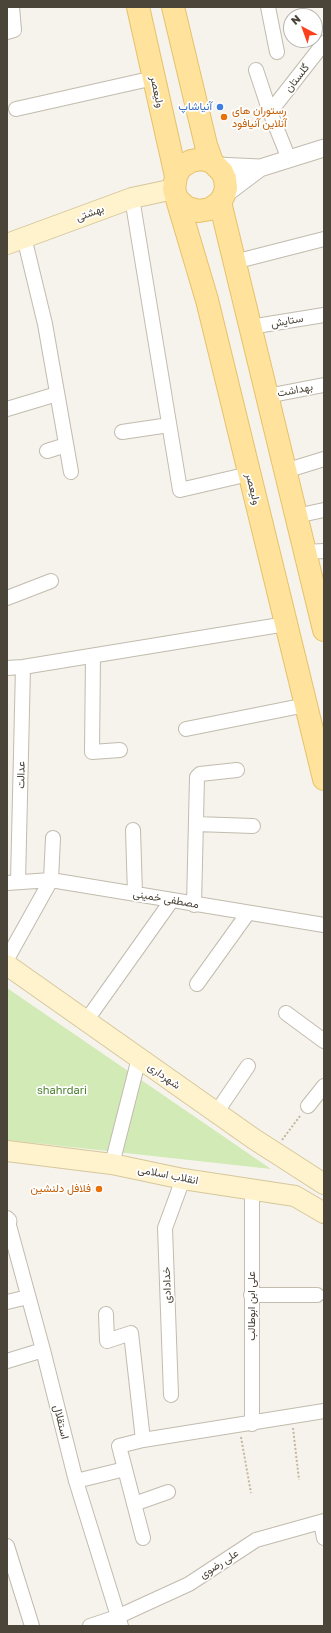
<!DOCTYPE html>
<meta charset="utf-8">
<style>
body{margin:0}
#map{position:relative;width:331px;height:1633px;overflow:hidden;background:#f6f3ec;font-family:"Golos Text",sans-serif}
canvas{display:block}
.frame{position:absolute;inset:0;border:8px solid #4b4439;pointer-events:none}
.north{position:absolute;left:283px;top:8px;width:40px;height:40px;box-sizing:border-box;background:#fff;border:1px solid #b7b4b0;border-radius:50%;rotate:319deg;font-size:11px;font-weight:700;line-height:16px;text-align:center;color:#4b4439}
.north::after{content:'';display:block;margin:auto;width:14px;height:18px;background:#fc3f1d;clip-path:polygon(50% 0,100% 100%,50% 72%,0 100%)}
</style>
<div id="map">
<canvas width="331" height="1633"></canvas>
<div class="frame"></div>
<div class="north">N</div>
</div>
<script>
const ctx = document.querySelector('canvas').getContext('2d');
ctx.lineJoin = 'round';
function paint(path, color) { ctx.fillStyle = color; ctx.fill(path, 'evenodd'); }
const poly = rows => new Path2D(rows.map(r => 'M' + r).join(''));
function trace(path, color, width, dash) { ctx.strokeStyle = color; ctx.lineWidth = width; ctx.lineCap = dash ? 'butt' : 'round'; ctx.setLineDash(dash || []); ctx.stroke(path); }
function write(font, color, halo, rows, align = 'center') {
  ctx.font = font + ' "Golos Text",Vazirmatn,sans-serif'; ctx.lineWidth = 3.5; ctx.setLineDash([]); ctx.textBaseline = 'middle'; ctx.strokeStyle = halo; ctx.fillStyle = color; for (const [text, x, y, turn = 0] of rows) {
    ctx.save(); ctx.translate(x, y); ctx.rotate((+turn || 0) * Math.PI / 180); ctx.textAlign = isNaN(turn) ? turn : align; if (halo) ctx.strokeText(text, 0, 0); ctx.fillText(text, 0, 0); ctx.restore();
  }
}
paint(poly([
 [7,988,271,1169,7,1140]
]), '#d2eab5');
const minor = poly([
 [268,7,277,52],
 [7,32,14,30,12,7],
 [256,70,270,112,289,159],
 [16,109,154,78],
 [270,112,324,43],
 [132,198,180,490,249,474],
 [24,237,45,324,71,472],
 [234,262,324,239],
 [250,327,324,315],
 [267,396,324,385],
 [7,409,57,394],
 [122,432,169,425],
 [47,451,66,445],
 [285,471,324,459],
 [296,516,324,510],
 [305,552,324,551],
 [7,598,51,581],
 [93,656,92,752,120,750],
 [7,668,23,667,286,624],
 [186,729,306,705],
 [196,824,253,826],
 [133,830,135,894],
 [18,882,23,667],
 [7,883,51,880,324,925],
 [194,905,197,777,200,774,237,770],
 [7,959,51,880,53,838],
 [197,984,248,913],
 [286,1013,324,1041],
 [86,1021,172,900],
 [308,1106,324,1086],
 [216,1113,248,1066],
 [112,1164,139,1058],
 [252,1189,252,1424],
 [7,1218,43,1350,76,1481,121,1626],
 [251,1295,317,1295],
 [7,1302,28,1297],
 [106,1314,107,1341,131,1333,143,1440],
 [7,1361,43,1350],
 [171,1395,165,1228,183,1179],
 [76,1481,125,1469],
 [134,1504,168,1492],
 [321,1522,324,1538],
 [143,1538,119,1446,143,1440,324,1411],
 [7,1546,32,1626],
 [90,1626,117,1617,189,1584,256,1540,324,1521]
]);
const tertiary = poly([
 [217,166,260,168],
 [224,195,260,168,324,148],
 [7,1221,8,1221]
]);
const secondary = poly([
 [7,244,132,198,174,189],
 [7,965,254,1139,324,1184],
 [7,1151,112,1164,183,1179,295,1196,324,1213]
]);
const primary = poly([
 [138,7,176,176],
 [173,7,206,145,212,162],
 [178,200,187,208,199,211,210,209,220,202,224,195,226,188,225,179,222,172,212,162,202,159,191,161,181,167,176,176,174,189,207,300,324,779],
 [220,202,324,630]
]);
trace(minor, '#c2bbae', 16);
trace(tertiary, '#c2bbae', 19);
trace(secondary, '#d6c79b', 22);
trace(primary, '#e6c16a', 24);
trace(poly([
 [282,1140,300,1116],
 [293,1428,299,1480],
 [241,1437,251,1493]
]), '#c4b79f', 2, [2, 2]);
trace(minor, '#fff', 14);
trace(tertiary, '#fff', 17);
trace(secondary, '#fff3cd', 20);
trace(primary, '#ffe39c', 22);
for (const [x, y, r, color] of [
 [220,107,4,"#3f7fe0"],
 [224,117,4,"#e8710a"],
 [99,1189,4,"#e8710a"]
]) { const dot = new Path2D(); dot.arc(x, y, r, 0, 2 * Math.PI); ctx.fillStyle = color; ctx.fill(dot); trace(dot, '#fff', 1.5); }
write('11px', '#4b4439', '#fff', [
 ["گلستان",297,78,-52],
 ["ولیعصر",157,92,78],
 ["بهشتی",90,213,-20],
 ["ستایش",287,321,-10],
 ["بهداشت",295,390,-11],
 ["ولیعصر",253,489,76],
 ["عدالت",21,775,-89],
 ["مصطفی خمینی",166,899,10],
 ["شهرداری",164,1076,35],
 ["انقلاب اسلامی",168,1175,11],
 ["خدادادی",167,1285,-92],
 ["علی ابن ابوطالب",252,1306,-90],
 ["استقلال",61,1422,76],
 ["علی رضوی",219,1564,-33]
]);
write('11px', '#366cbe', '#fff', [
 ["آنیاشاپ",212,107]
], 'right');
write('11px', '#c56008', '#fff', [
 ["رستوران های",232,111],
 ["آنلاین آنیافود",232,124],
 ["فلافل دلنشین",91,1189,"right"]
], 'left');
write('11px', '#4a7f2a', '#fff', [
 ["shahrdari",62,1091]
]);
</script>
